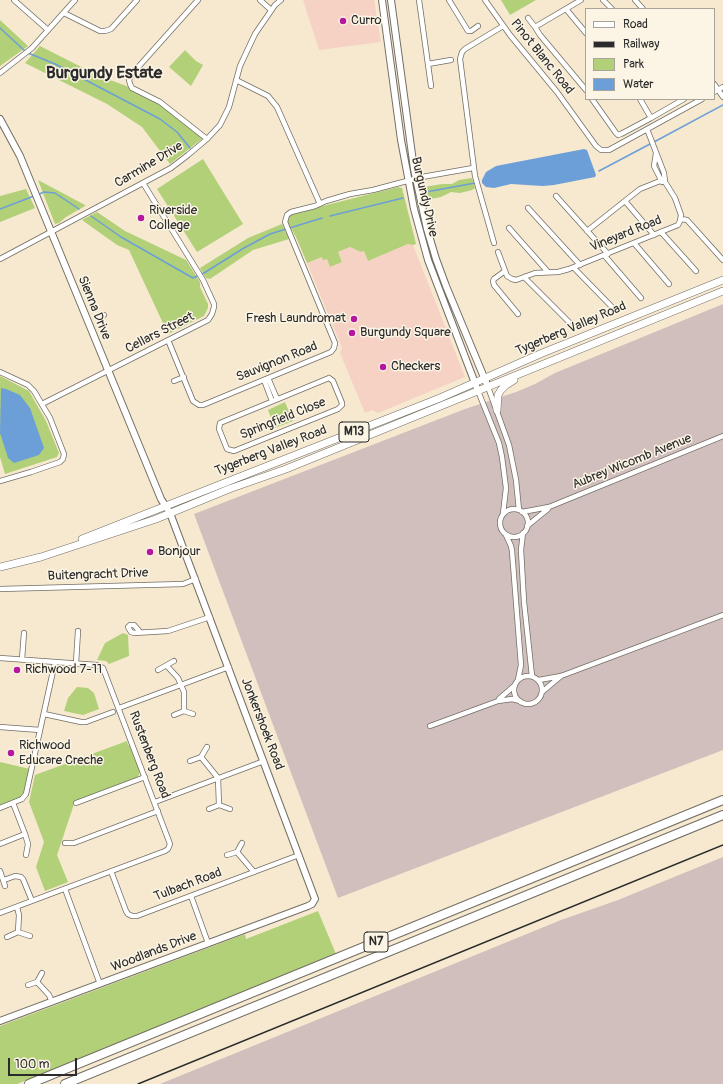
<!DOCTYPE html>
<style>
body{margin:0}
#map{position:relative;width:723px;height:1084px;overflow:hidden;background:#f6e9d0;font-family:Pangolin,sans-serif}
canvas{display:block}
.legend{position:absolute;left:585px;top:8px;width:130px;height:92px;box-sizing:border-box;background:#fcf5e5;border:1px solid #a8a49b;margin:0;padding:5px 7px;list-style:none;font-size:12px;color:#2b2b2b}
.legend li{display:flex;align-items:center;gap:8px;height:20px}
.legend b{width:20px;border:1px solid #a8a49b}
.scale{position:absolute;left:8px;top:1058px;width:69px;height:18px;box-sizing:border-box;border:2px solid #2b2b2b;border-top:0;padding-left:5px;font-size:12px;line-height:14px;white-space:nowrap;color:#2b2b2b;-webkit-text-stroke:3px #fcf5e5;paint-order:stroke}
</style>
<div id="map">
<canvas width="723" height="1084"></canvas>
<ul class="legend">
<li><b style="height:5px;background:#fff"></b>Road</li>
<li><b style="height:5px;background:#2b2b2b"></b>Railway</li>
<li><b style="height:11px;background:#b1d077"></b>Park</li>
<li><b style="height:11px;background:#6c9fd8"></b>Water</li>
</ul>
<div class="scale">100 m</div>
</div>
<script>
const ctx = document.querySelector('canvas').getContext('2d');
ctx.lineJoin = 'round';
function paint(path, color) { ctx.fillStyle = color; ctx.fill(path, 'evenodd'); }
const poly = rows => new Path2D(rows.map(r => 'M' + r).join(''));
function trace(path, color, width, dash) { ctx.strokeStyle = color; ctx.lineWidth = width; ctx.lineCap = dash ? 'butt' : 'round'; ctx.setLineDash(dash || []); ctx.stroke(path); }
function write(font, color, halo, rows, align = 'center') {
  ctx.font = font + ' Pangolin,sans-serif'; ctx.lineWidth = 3; ctx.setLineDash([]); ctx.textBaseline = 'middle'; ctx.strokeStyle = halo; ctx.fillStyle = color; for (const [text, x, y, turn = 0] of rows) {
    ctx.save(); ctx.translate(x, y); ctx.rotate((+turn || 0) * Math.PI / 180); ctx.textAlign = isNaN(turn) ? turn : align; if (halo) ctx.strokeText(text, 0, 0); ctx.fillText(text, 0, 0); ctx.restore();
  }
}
paint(poly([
 [303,0,374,0,381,42,319,50],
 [408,244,413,245,465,377,378,413,372,410,365,413,340,353,342,348,307,263,322,257,327,259,330,267,342,262,338,252,350,247,361,252,364,251,368,261]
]), '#f6d2c4');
paint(poly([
 [723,304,723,750,338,898,194,514,465,409,516,392,535,384,555,373],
 [723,857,723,1084,160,1084,561,920,618,900]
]), '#d1bfbe');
paint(poly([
 [501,0,536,0,510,15],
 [0,20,28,46,0,66],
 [40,46,99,76,132,88,153,98,204,137,170,164,142,127,107,104,25,63],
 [185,50,196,61,203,65,191,86,169,67],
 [203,159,243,224,197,252,157,189],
 [472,178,475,188,472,190,460,193,451,192,441,197,431,199,426,197,424,187,442,184,452,184,459,180],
 [38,180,85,205,85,206,66,217,59,223,55,224],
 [398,187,402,188,416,244,413,245,408,244,368,261,364,251,361,252,350,247,338,252,342,262,330,267,327,259,323,260,322,257,307,263,296,237,287,221,288,217,291,214],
 [26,189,35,208,0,222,0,196],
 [97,212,125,231,186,260,200,282,200,287,208,304,208,308,204,316,168,334,129,250,117,245,82,220],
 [282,224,289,239,253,250,210,279,206,278,200,268,248,238],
 [0,376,29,391,46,421,59,453,57,457,5,474,0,457],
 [285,402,293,421,275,428,268,410],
 [123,633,128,635,129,656,109,664,106,661,97,660,105,643],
 [77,687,88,688,94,693,99,709,83,715,64,711,68,698],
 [127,741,128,745,130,745,140,772,138,777,75,801,57,855,68,882,45,891,36,867,44,842,29,802,35,775],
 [0,762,30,769,25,793,23,796,0,806],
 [318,911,336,954,17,1084,0,1084,0,1026,245,934,246,939]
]), '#b1d077');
paint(poly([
 [584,149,587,150,596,175,595,177,554,185,543,186,511,184,494,188,486,187,482,183,482,180,486,172,496,166],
 [1,388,6,389,20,395,30,408,44,448,39,455,14,463,8,458,0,433]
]), '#6c9fd8');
trace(poly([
 [0,28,25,51],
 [28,53,55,64,160,119,177,132,190,148],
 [654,142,723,105],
 [599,171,650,144],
 [426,192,475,183],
 [37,195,44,192,55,193,79,209],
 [0,209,34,196],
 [91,216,121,237,193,278,204,273,244,248,270,234,322,218],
 [330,216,403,198]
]), '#6c9fd8', 1.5);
const street = poly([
 [14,0,48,30],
 [198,0,132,74,129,80,130,84,132,88,160,102,207,139],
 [260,0,271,10],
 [419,0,431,86],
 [449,0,468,31,471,31,478,26],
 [485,0,510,35,557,92,596,146,601,150,609,150,702,99],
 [581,0,535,27,540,35,586,90],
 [603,0,612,9],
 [635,0,643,9],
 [566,9,586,33],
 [64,13,100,31,105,31,111,29,137,0],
 [528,18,535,27],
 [428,64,451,60],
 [0,73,32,48,75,0],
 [236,80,268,96,277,107,320,204],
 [714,84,723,97],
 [714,92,723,87],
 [592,99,616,133,618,135,621,134,651,118,684,99],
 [640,99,651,118],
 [656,153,654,166,662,182],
 [556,196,608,254],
 [625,201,654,235],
 [528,208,580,265],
 [681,219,687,220,723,260],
 [509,228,548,272],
 [587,231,640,189,665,179],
 [661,232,696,271],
 [494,243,475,176,460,59,462,52,465,49,503,26],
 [634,243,669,284],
 [498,252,507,276,512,279,516,280,535,273,558,272,569,269,678,225,680,221,681,215,675,198,665,182,664,173,647,129],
 [604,255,641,298],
 [0,259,171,168,188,155,207,139,220,125,229,107,240,66,255,34,275,5,281,0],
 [574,268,612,307],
 [505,271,494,279,493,281,494,285,518,314],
 [524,277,569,322],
 [99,317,104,315],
 [168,340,193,401,199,405,203,405,331,352,334,348,335,343,285,222,287,215,291,212,315,206,326,201,350,194,373,190,422,177,473,168],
 [0,372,28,385,34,391,50,418,64,454,63,459,60,462,31,472,0,481],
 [268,378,277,399],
 [329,378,333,381,342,403,342,405,338,409,234,451,227,449,219,429,220,423,329,378],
 [264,380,272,401],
 [174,381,184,377],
 [488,387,509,445,516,480,519,510],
 [478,391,499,443,502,457,506,488,503,514],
 [42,404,204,322,208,320,212,314,214,307,214,304,203,280,143,183],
 '500 523a14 14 0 1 1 28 0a14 14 0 1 1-28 0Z',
 [522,512,549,507,723,436],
 [527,526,548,509],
 [523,533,521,550,524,602,532,676],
 [506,535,511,546,512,551,521,665,518,680],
 [0,589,183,584,196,579],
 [140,632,134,625,130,625,128,627,131,632,134,633,168,631,210,617],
 [0,658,97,665,103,668,170,844,168,849,165,851,0,913],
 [22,659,24,633],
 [76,663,78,631],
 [167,666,178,678,184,692,184,711,174,715],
 [158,670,174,661],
 '514 690a14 14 0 1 1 28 0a14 14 0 1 1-28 0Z',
 [539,680,561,676,723,615],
 [542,692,561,676],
 [499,699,514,686],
 [119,708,229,667],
 [184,711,193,714],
 [44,714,81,722,86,722,113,712],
 [430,726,498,701,512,699,520,701],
 [0,727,40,730],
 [201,757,218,778,219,805],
 [190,761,201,757,207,747],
 [155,802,264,761],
 [76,803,145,777],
 [0,808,22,799,26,794,55,662],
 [209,809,219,805,230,809],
 [25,834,28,844,26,855],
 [65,843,74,843,158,811],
 [0,844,25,834,13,803],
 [237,852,242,843],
 [227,855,237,852,254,872],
 [0,871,5,886],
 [111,871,126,911,128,914,132,916,137,916,299,855],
 [4,880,15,876,21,877,23,879,32,901],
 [65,889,100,984],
 [191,896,208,943],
 [17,907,19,915,18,932],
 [7,937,18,932,30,936],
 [37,982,49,995,52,1002],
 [28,985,37,982,42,973]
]);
const secondary = poly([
 [382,0,401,140,414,209,428,260,478,391],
 [391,0,414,169,427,229,436,259,446,286,488,387],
 [0,119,20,156,161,499,170,513,315,899,312,904,308,906,0,1021]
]);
const primary = poly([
 [497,410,498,395,501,390,506,385,514,380],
 [82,539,440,398,540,354,723,280],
 [0,567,41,557,156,519,229,489,286,469,723,291]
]);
const highway = poly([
 [29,1084,723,800],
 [65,1084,723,815]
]);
trace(street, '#726e65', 6);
trace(secondary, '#726e65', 8);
trace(primary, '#726e65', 8);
trace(highway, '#726e65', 10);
trace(street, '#fff', 4.5);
trace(secondary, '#fff', 6);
trace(primary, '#fff', 7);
trace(highway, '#fff', 8);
trace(poly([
 [138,1084,723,845]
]), '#2b2b2b', 1.5);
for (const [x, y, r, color] of [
 [343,21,4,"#b5179e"],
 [141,218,4,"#b5179e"],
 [354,319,4,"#b5179e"],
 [352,333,4,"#b5179e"],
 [383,367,4,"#b5179e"],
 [150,552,4,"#b5179e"],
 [17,670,4,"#b5179e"],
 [11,753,4,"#b5179e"]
]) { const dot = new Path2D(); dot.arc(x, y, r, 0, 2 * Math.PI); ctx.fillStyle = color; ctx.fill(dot); trace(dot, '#fcf5e5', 1.5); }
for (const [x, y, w] of [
 [354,432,30],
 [376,942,24]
]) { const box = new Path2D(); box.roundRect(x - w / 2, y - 10, w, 20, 3); ctx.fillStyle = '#fcf5e5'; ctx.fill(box); trace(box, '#2b2b2b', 1); }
write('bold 12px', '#2b2b2b', null, [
 ["M13",354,432],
 ["N7",376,942]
]);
write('13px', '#2b2b2b', '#fcf5e5', [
 ["Curro",351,21],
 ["Riverside",149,211],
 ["College",149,226],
 ["Fresh Laundromat",346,319,"right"],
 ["Burgundy Square",360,333],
 ["Checkers",391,367],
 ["Bonjour",158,552],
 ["Richwood 7-11",25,670],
 ["Richwood",19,746],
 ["Educare Creche",19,761]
], 'left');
write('13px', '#2b2b2b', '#fcf5e5', [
 ["Pinot Blanc Road",542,57,51],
 ["Carmine Drive",149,165,-31],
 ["Burgundy Drive",424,197,77],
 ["Vineyard Road",626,234,-22],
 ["Sienna Drive",94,308,68],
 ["Tygerberg Valley Road",571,329,-23],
 ["Cellars Street",160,333,-27],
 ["Sauvignon Road",277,362,-22],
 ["Springfield Close",283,419,-22],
 ["Tygerberg Valley Road",271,451,-21],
 ["Aubrey Wicomb Avenue",632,462,-22],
 ["Buitengracht Drive",98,575,-2],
 ["Jonkershoek Road",262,724,69],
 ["Rustenberg Road",149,755,69],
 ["Tulbach Road",188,885,-21],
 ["Woodlands Drive",154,952,-21]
]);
write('bold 17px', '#2b2b2b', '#fcf5e5', [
 ["Burgundy Estate",104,74]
]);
</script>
